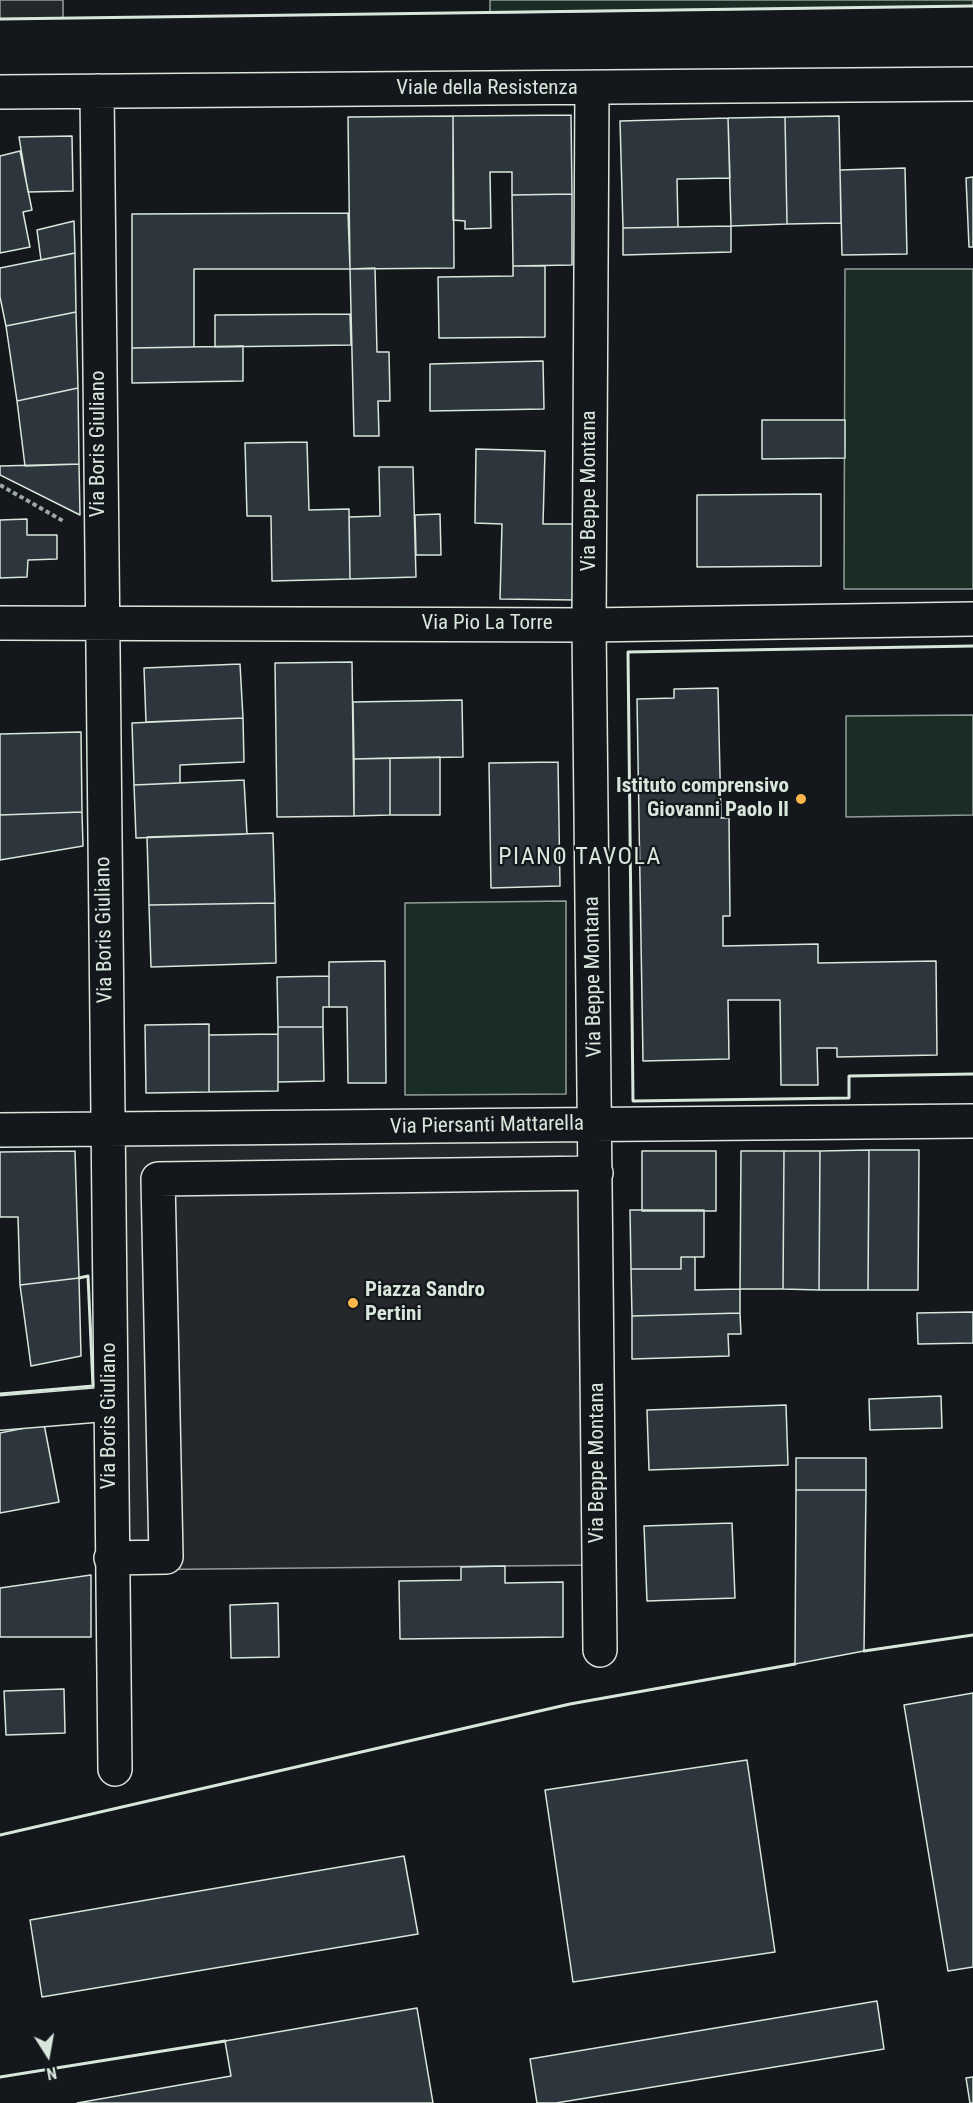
<!DOCTYPE html>
<style>
body{margin:0}
#map{position:relative;width:973px;height:2103px;overflow:hidden;background:#14181c;font-family:"Roboto Condensed",sans-serif}
canvas{display:block}
.north{position:absolute;left:18px;top:2025px;width:60px;height:60px;-webkit-text-stroke:4px #14181c;paint-order:stroke;rotate:169deg;font-size:16px;font-weight:700;line-height:24px;text-align:center;color:#d8e6dc}
.north::after{content:'';display:block;margin:auto;width:21px;height:27px;background:#d8e6dc;clip-path:polygon(50% 0,100% 100%,50% 72%,0 100%)}
</style>
<div id="map">
<canvas width="973" height="2103"></canvas>
<div class="north">N</div>
</div>
<script>
const ctx = document.querySelector('canvas').getContext('2d');
ctx.lineJoin = 'round';
function paint(path, color) { ctx.fillStyle = color; ctx.fill(path, 'evenodd'); }
const poly = rows => new Path2D(rows.map(r => 'M' + r).join(''));
function trace(path, color, width, dash) { ctx.strokeStyle = color; ctx.lineWidth = width; ctx.lineCap = dash ? 'butt' : 'round'; ctx.setLineDash(dash || []); ctx.stroke(path); }
function write(font, color, halo, rows, align = 'center') {
  ctx.font = font + ' "Roboto Condensed",sans-serif'; ctx.lineWidth = 4.5; ctx.setLineDash([]); ctx.textBaseline = 'middle'; ctx.strokeStyle = halo; ctx.fillStyle = color; for (const [text, x, y, turn = 0] of rows) {
    ctx.save(); ctx.translate(x, y); ctx.rotate((+turn || 0) * Math.PI / 180); ctx.textAlign = isNaN(turn) ? turn : align; if (halo) ctx.strokeText(text, 0, 0); ctx.fillText(text, 0, 0); ctx.restore();
  }
}
const green = poly([
 [490,0,973,0,973,6,490,13,490,0],
 [845,269,973,269,973,589,844,589,845,269],
 [973,715,973,815,846,817,846,716,973,715],
 [566,901,566,1094,405,1095,405,903,566,901]
]);
paint(green, '#1a2d24');
trace(green, '#939e99', 1.5);
const parking = poly([
 [0,0,63,0,63,18,0,19,0,0],
 [596,1125,599,1565,111,1570,108,1130,596,1125]
]);
paint(parking, '#24282b');
trace(parking, '#939e99', 1.5);
const building = poly([
 [571,115,572,194,512,195,512,172,490,172,491,228,465,229,465,221,453,220,453,116,571,115],
 [453,116,454,268,350,269,348,117,453,116],
 [839,116,841,223,787,224,785,117,839,116],
 [785,117,787,224,731,226,728,118,785,117],
 [728,118,730,178,677,179,678,227,623,228,620,121,728,118],
 [72,136,73,191,28,192,19,137,72,136],
 [20,151,32,210,23,212,30,247,0,253,0,156,20,151],
 [905,168,907,254,842,255,840,170,905,168],
 [973,177,973,247,969,247,966,178,973,177],
 [572,194,572,265,513,266,512,195,572,194],
 [348,213,350,269,194,269,194,347,132,348,132,214,348,213],
 [74,221,75,253,41,260,37,230,74,221],
 [731,226,731,252,623,255,623,228,731,226],
 [75,253,76,312,6,326,0,297,0,268,75,253],
 [513,266,545,266,545,337,439,338,438,277,513,276,513,266],
 [375,268,377,352,389,352,390,401,378,401,379,436,354,436,350,269,375,268],
 [76,312,78,388,17,401,6,326,76,312],
 [350,314,351,345,215,347,215,315,350,314],
 [243,346,243,381,132,383,132,348,243,346],
 [543,361,544,409,430,411,430,364,543,361],
 [78,388,79,464,25,466,17,401,78,388],
 [762,420,845,420,845,458,762,459,762,420],
 [307,442,309,510,349,509,350,579,272,581,271,516,247,516,245,443,307,442],
 [476,449,545,451,543,524,576,524,574,600,500,599,502,524,475,523,476,449],
 [79,464,80,515,0,475,0,466,79,464],
 [379,467,413,467,416,577,350,579,349,517,380,516,379,467],
 [821,494,821,566,697,567,697,495,821,494],
 [440,514,441,555,416,555,415,515,440,514],
 [27,519,27,535,57,535,57,559,28,560,27,577,0,578,0,520,27,519],
 [352,662,354,816,277,817,275,663,352,662],
 [240,664,243,718,146,722,144,668,240,664],
 [718,688,721,818,729,818,730,916,723,916,723,946,818,944,818,963,936,961,937,1055,837,1057,837,1048,817,1048,818,1085,781,1085,780,1000,728,1000,729,1059,643,1061,637,699,674,698,674,689,718,688],
 [462,700,463,757,354,759,353,702,462,700],
 [243,718,244,762,180,765,180,783,134,785,132,723,243,718],
 [81,732,82,812,0,815,0,734,81,732],
 [440,757,440,815,390,815,390,758,440,757],
 [390,758,390,815,354,816,354,759,390,758],
 [558,762,560,886,491,888,489,763,558,762],
 [244,780,247,834,136,838,134,785,244,780],
 [82,812,83,846,0,860,0,815,82,812],
 [273,833,275,903,149,905,147,837,273,833],
 [275,903,276,963,151,967,149,905,275,903],
 [385,961,386,1083,348,1083,347,1007,329,1007,329,962,385,961],
 [329,976,329,1007,323,1007,323,1027,278,1027,277,977,329,976],
 [209,1024,209,1092,146,1093,145,1025,209,1024],
 [278,1027,323,1027,324,1081,278,1082,278,1027],
 [278,1034,278,1091,209,1092,209,1035,278,1034],
 [869,1150,868,1290,819,1290,820,1151,869,1150],
 [869,1150,919,1150,918,1290,868,1290,869,1150],
 [75,1151,79,1278,20,1285,18,1217,0,1217,0,1152,75,1151],
 [642,1151,716,1151,716,1211,642,1211,642,1151],
 [741,1151,784,1151,783,1289,740,1289,741,1151],
 [784,1151,820,1151,819,1290,783,1289,784,1151],
 [630,1210,704,1210,704,1257,681,1257,681,1269,631,1269,630,1210],
 [681,1257,695,1257,695,1290,740,1289,740,1313,632,1316,631,1269,681,1269,681,1257],
 [79,1278,81,1356,31,1366,20,1285,79,1278],
 [973,1312,973,1343,918,1344,917,1313,973,1312],
 [740,1313,741,1334,728,1334,729,1356,632,1359,632,1316,740,1313],
 [941,1396,942,1428,870,1430,869,1399,941,1396],
 [786,1405,788,1465,649,1470,647,1410,786,1405],
 [44,1424,59,1502,0,1513,0,1433,44,1424],
 [796,1458,866,1458,866,1490,796,1490,796,1458],
 [796,1490,866,1490,864,1651,795,1664,796,1490],
 [732,1523,735,1598,647,1601,644,1526,732,1523],
 [505,1566,505,1583,563,1582,563,1637,400,1639,399,1581,461,1580,461,1567,505,1566],
 [91,1575,91,1637,0,1637,0,1588,91,1575],
 [278,1603,279,1657,231,1658,230,1605,278,1603],
 [64,1689,65,1733,6,1735,4,1691,64,1689],
 [973,1693,973,1967,948,1971,904,1705,973,1693],
 [747,1760,775,1952,573,1982,545,1790,747,1760],
 [404,1856,418,1934,42,1997,30,1920,404,1856],
 [877,2001,884,2049,556,2103,537,2103,530,2059,877,2001],
 [417,2008,433,2103,77,2103,231,2076,225,2041,417,2008],
 [973,2077,973,2103,970,2103,966,2078,973,2077]
]);
paint(building, '#2c363c');
trace(building, '#d8e6dc', 1.5);
const minor = poly([
 [592,89,589,625,600,1650],
 [97,91,115,1769],
 [0,92,973,84],
 [0,623,589,625,973,619],
 [0,1130,973,1121],
 [0,1413,110,1404],
 [111,1558,166,1557,158,1179,596,1173]
]);
trace(minor, '#d8e6dc', 36);
trace(poly([
 [0,485,65,522]
]), '#9da8a2', 4, [4.5, 3]);
trace(minor, '#14181c', 33);
trace(poly([
 [0,19,973,6],
 [973,646,628,652,633,1101,849,1098,849,1076,973,1074],
 [0,1394,93,1386,88,1276,79,1278],
 [864,1651,973,1635],
 [0,1835,570,1704,795,1664],
 [0,2077,225,2041]
]), '#d8e6dc', 3);
for (const [x, y, r, color] of [
 [801,799,6,"#ffb74d"],
 [353,1303,6,"#ffb74d"]
]) { const dot = new Path2D(); dot.arc(x, y, r, 0, 2 * Math.PI); ctx.fillStyle = color; ctx.fill(dot); trace(dot, '#14181c', 2); }
write('21px', '#d8e6dc', '#14181c', [
 ["Viale della Resistenza",487,89],
 ["Via Boris Giuliano",99,444,-90],
 ["Via Beppe Montana",590,491,-90],
 ["Via Pio La Torre",487,624],
 ["Via Boris Giuliano",105,930,-91],
 ["Via Beppe Montana",594,977,-91],
 ["Via Piersanti Mattarella",487,1126,-1],
 ["Via Boris Giuliano",110,1416,-90],
 ["Via Beppe Montana",598,1463,-90]
]);
write('bold 21px', '#d8e6dc', '#14181c', [
 ["Istituto comprensivo",789,787],
 ["Giovanni Paolo II",789,811],
 ["Piazza Sandro",365,1291,"left"],
 ["Pertini",365,1315,"left"]
], 'right');
ctx.letterSpacing = '1.5px';
write('24px', '#d8e6dc', '#14181c', [
 ["PIANO TAVOLA",580,858]
]);
ctx.letterSpacing = '0px';
</script>
